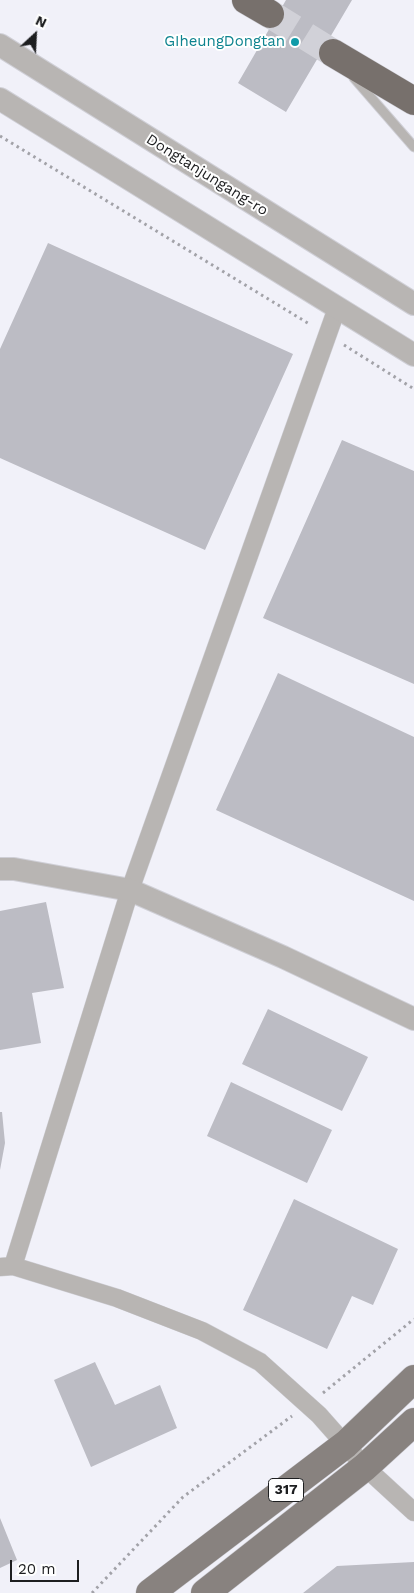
<!DOCTYPE html>
<style>
body{margin:0}
#map{position:relative;width:414px;height:1593px;overflow:hidden;background:#f1f1f9;font-family:"Work Sans",sans-serif}
canvas{display:block}
.north{position:absolute;left:10px;top:10px;width:50px;height:50px;-webkit-text-stroke:4px #fff;paint-order:stroke;rotate:25deg;font-size:14px;font-weight:700;line-height:20px;text-align:center;color:#1d1e20}
.north::after{content:'';display:block;margin:auto;width:18px;height:22px;background:#1d1e20;clip-path:polygon(50% 0,100% 100%,50% 72%,0 100%)}
.scale{position:absolute;left:10px;top:1560px;width:69px;height:22px;box-sizing:border-box;border:2px solid #1d1e20;border-top:0;padding-left:6px;font-size:15px;line-height:18px;white-space:nowrap;color:#1d1e20;-webkit-text-stroke:4px #fff;paint-order:stroke}
</style>
<div id="map">
<canvas width="414" height="1593"></canvas>
<div class="north">N</div>
<div class="scale">20 m</div>
</div>
<script>
const ctx = document.querySelector('canvas').getContext('2d');
ctx.lineJoin = 'round';
function paint(path, color) { ctx.fillStyle = color; ctx.fill(path, 'evenodd'); }
const poly = rows => new Path2D(rows.map(r => 'M' + r).join(''));
function trace(path, color, width, dash) { ctx.strokeStyle = color; ctx.lineWidth = width; ctx.lineCap = dash ? 'butt' : 'round'; ctx.setLineDash(dash || []); ctx.stroke(path); }
function write(font, color, halo, rows, align = 'center') {
  ctx.font = font + ' "Work Sans",sans-serif'; ctx.lineWidth = 4; ctx.setLineDash([]); ctx.textBaseline = 'middle'; ctx.strokeStyle = halo; ctx.fillStyle = color; for (const [text, x, y, turn = 0] of rows) {
    ctx.save(); ctx.translate(x, y); ctx.rotate((+turn || 0) * Math.PI / 180); ctx.textAlign = isNaN(turn) ? turn : align; if (halo) ctx.strokeText(text, 0, 0); ctx.fillText(text, 0, 0); ctx.restore();
  }
}
paint(poly([
 [286,0,352,0,286,112,238,83],
 [48,243,293,354,205,550,0,458,0,349],
 [342,440,414,471,414,684,263,618],
 [278,673,414,737,414,901,216,810],
 [46,902,64,988,32,993,41,1043,0,1050,0,911],
 [268,1009,368,1057,342,1111,242,1064],
 [231,1082,332,1130,307,1183,207,1136],
 [0,1112,2,1112,5,1143,0,1170],
 [294,1199,398,1249,373,1305,352,1296,327,1349,243,1310],
 [95,1362,115,1405,160,1385,177,1428,91,1467,54,1380],
 [0,1518,17,1560,0,1568],
 [414,1562,414,1593,303,1593,337,1566]
]), '#bcbcc4');
trace(poly([
 [270,14,333,53]
]), '#d1d1d8', 28, [28, 14]);
const service = poly([
 [354,78,414,147]
]);
const minor = poly([
 [13,1266,130,890,337,308],
 [0,1267,13,1266,117,1298,202,1331,260,1362,319,1415,365,1467,414,1512]
]);
const tertiary = poly([
 [0,45,414,304],
 [0,99,414,355],
 [0,869,14,869,130,890,283,957,414,1019]
]);
const primary = poly([
 [150,1593,346,1444,414,1379],
 [205,1593,365,1467,414,1422]
]);
const motorway = poly([
 [246,0,270,14],
 [333,53,414,101]
]);
trace(service, '#cfcfd6', 11);
trace(minor, '#cfcfd6', 19);
trace(tertiary, '#cfcfd6', 24);
trace(primary, '#cfcfd6', 29);
trace(motorway, '#cfcfd6', 29);
trace(poly([
 [0,136,311,325],
 [344,345,414,389],
 [323,1393,414,1319],
 [92,1593,183,1497,292,1416]
]), '#a2a2a8', 3, [2.5, 4]);
trace(service, '#b8b5b3', 9);
trace(minor, '#b8b5b3', 18);
trace(tertiary, '#b8b5b3', 22);
trace(primary, '#88827f', 28);
trace(motorway, '#77706c', 28);
for (const [x, y, r, color] of [
 [295,42,5,"#0f9aa8"]
]) { const dot = new Path2D(); dot.arc(x, y, r, 0, 2 * Math.PI); ctx.fillStyle = color; ctx.fill(dot); trace(dot, '#fff', 2); }
for (const [x, y, w] of [
 [286,1490,35]
]) { const box = new Path2D(); box.roundRect(x - w / 2, y - 11.5, w, 23, 4); ctx.fillStyle = '#fff'; ctx.fill(box); trace(box, '#1d1e20', 1); }
write('bold 14px', '#1d1e20', null, [
 ["317",286,1490]
]);
write('15px', '#0d838f', '#fff', [
 ["GIheungDongtan",285,42]
], 'right');
write('15px', '#1d1e20', '#fff', [
 ["Dongtanjungang-ro",207,175,32]
]);
</script>
